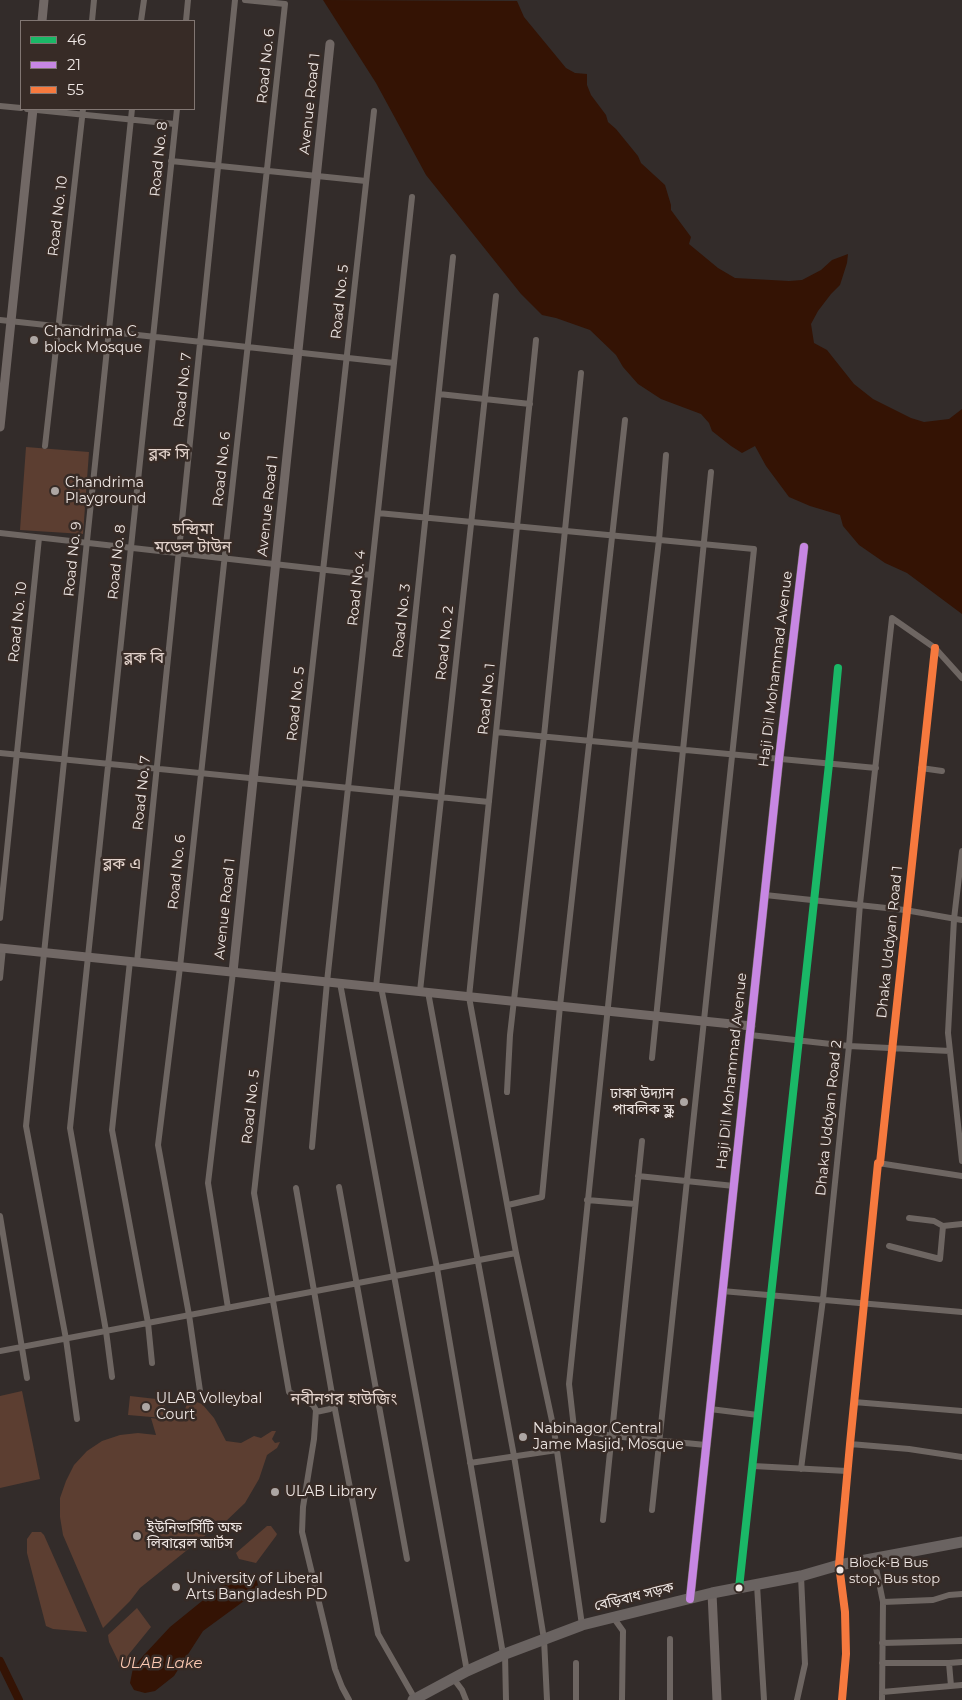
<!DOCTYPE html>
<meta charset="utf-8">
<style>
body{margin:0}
#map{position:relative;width:962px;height:1700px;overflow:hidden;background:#332c2a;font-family:Montserrat,sans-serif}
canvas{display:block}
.legend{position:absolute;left:20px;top:20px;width:175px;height:90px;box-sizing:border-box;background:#372b26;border:1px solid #817672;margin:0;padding:6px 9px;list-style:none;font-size:15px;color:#efe7e4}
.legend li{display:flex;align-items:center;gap:10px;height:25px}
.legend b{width:25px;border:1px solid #817672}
</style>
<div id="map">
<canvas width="962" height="1700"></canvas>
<ul class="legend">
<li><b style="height:6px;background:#1ab867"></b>46</li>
<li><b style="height:6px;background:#c787e3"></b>21</li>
<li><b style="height:6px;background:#f6793e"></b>55</li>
</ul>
</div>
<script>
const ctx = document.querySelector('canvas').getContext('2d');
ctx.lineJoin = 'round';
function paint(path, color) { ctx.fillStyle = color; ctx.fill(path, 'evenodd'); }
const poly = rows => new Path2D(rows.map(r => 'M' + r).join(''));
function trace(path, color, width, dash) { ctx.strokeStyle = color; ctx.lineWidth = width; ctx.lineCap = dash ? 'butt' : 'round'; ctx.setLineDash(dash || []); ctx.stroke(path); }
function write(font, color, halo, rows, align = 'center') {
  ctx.font = font + ' Montserrat,"Noto Sans Bengali",sans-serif'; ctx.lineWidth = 5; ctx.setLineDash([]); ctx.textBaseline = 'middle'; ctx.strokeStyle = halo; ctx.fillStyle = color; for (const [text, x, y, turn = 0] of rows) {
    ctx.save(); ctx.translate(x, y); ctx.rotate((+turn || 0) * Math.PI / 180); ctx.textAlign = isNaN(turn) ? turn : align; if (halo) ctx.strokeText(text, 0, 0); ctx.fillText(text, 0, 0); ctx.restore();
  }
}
paint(poly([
 [26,447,89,452,83,534,20,530],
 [22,1391,40,1479,0,1488,0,1396],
 [130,1396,165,1400,163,1418,128,1415],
 [189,1399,202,1404,214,1418,226,1441,241,1443,254,1436,261,1438,272,1431,276,1431,272,1439,275,1443,280,1442,277,1448,267,1455,259,1479,245,1503,223,1524,212,1530,140,1588,130,1601,103,1628,63,1535,60,1517,60,1498,66,1481,74,1465,87,1451,102,1441,120,1435,138,1433,156,1435,151,1418,166,1420,182,1417],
 [267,1526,271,1526,277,1534,276,1536,256,1563,239,1559,236,1553],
 [32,1532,41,1532,44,1535,87,1632,53,1629,46,1626,27,1553,27,1539],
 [137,1608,151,1627,129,1654,122,1669,109,1642,108,1635]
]), '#5c3e31');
paint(poly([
 [323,0,517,1,524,17,566,68,575,73,587,74,587,85,591,95,606,115,608,122,616,129,638,156,641,163,665,185,671,205,671,210,691,237,689,244,718,268,735,278,789,281,802,280,821,270,832,260,848,254,847,263,840,285,831,294,818,311,811,324,814,343,827,350,854,384,873,399,911,418,924,422,949,419,962,409,962,614,907,573,885,563,859,545,843,526,840,515,810,506,789,497,766,466,755,446,742,453,731,446,712,431,709,423,701,414,661,399,638,384,623,367,616,355,590,330,556,318,542,315,521,294,426,175,376,83],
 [239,1571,243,1571,253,1576,257,1581,259,1590,203,1631,174,1676,155,1691,145,1693,134,1690,130,1683,133,1668,143,1656,170,1627]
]), '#341304');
trace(poly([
 [0,1661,19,1700]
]), '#341304', 8);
trace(poly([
 [92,21,94,0],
 [141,21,144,0],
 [186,21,188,0],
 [0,106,21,108],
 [27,109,175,124],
 [171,161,366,181],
 [0,320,394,363],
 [536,340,469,997,516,1253,554,1430,582,1625],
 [439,394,530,404],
 [45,446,83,109],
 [378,513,754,549,652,1510],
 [0,533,371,575],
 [496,732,876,768],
 [0,753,489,802],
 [921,768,942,771],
 [962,851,954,919,948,1033,962,1161],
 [765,895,905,910,962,920],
 [0,918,39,538],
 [130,961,112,1130,148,1323,152,1363],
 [137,962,235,0],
 [0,978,3,948],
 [340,983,467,1671],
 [376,987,453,257],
 [381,987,437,1268,503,1654],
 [420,991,496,296],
 [428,992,514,1456,544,1639,547,1700],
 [750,1035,849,1046,950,1051],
 [652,1058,711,472],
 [507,1092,510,1035,544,736,581,373],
 [312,1147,327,982,412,197],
 [878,1163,962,1176],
 [638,1176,734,1186],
 [339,1187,407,1559],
 [296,1188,332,1394,378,1634,415,1699],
 [587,1200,635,1204],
 [508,1205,542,1197,560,1006,625,420],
 [0,1216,27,1378],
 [909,1218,934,1221,943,1226,962,1224],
 [889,1246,940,1259,943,1226],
 [722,1291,962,1312],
 [228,1308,208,1183,233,972],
 [0,1351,516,1253],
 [112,1377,106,1331,70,1128,177,109],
 [200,1391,189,1315,158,1145,180,967,285,4,245,0],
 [854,1402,962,1411],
 [710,1409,758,1415],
 [316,1412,330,1409,334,1404],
 [77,1419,66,1339,26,1126,132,109],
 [574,1428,569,1384,635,745,659,540,666,455],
 [554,1430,574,1428,612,1436,706,1445],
 [850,1444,909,1449,962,1457],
 [470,1463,557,1450],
 [753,1466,847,1471],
 [801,1469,823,1299,849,1046,860,904,892,618,935,648,962,678],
 [603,1520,642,1141],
 [874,1558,883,1602,882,1700],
 [757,1585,764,1700],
 [739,1588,829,764,838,668],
 [883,1602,933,1600,949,1595,962,1594],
 [613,1617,623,1631,622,1700],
 [882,1643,962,1641],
 [505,1654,506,1700],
 [882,1663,949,1663,951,1686],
 [949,1663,962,1662],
 [453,1678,462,1690,466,1700],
 [882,1692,962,1685],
 [349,1700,342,1687,335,1669,302,1532,303,1507,314,1439,316,1410,313,1405,289,1392,254,1193,374,111],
 [576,1700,576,1663],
 [670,1700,670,1639],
 [797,1700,805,1664,801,1576],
 [842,1700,846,1654,845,1612,839,1565,850,1444,878,1163,880,1163,935,648]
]), '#6e6662', 6);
trace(poly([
 [42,21,44,0],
 [0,427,33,109],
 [0,948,751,1026],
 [233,972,330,44],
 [712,1593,717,1700],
 [690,1599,779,759,804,547]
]), '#716865', 9);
trace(poly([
 [413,1700,467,1671,505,1654,582,1625,712,1593,801,1576,839,1565,962,1542]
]), '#6a6361', 11);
trace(poly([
 [739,1588,829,764,838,668]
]), '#1ab867', 8);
trace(poly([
 [690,1599,779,759,804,547]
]), '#c787e3', 8);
trace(poly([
 [842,1700,846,1654,845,1612,839,1565,850,1444,878,1163,880,1163,935,648]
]), '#f6793e', 8);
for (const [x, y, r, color] of [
 [34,340,5,"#ada6a3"],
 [55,491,5,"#ada6a3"],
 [684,1102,5,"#ada6a3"],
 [146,1407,5,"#ada6a3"],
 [523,1437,5,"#ada6a3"],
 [275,1492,5,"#ada6a3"],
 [137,1536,5,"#ada6a3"],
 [840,1570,4.5,"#efe7e4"],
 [176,1587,5,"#ada6a3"],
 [739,1588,4.5,"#efe7e4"]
]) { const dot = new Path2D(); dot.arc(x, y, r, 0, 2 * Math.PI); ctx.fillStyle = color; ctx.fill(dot); trace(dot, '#372b26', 2); }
write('13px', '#efe7e4', '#372b26', [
 ["Block-B Bus",849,1563],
 ["stop, Bus stop",849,1579]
], 'left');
write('14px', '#efe7e4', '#372b26', [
 ["Road No. 6",266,66,-84],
 ["Avenue Road 1",310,104,-84],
 ["Road No. 8",159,159,-84],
 ["Road No. 10",58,216,-83],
 ["Road No. 5",340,302,-84],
 ["Road No. 7",183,390,-84],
 ["Road No. 6",222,469,-84],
 ["Avenue Road 1",268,506,-84],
 ["Road No. 9",73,559,-84],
 ["Road No. 8",117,562,-84],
 ["Road No. 4",357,588,-84],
 ["Road No. 3",402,621,-84],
 ["Road No. 10",18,622,-84],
 ["Road No. 2",445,643,-84],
 ["Haji Dil Mohammad Avenue",776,669,-83],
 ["Road No. 1",487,699,-84],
 ["Road No. 5",296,704,-84],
 ["Road No. 7",142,793,-84],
 ["Road No. 6",177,872,-84],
 ["Avenue Road 1",225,909,-84],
 ["Dhaka Uddyan Road 1",890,942,-84],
 ["Haji Dil Mohammad Avenue",732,1071,-84],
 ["Road No. 5",251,1107,-84],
 ["Dhaka Uddyan Road 2",829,1118,-84],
 ["বেড়িবাধ সড়ক",634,1597,-14]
]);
write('14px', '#efe7e4', '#372b26', [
 ["Chandrima C",44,332],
 ["block Mosque",44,348],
 ["Chandrima",65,483],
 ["Playground",65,499],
 ["ঢাকা উদ্যান",674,1094,"right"],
 ["পাবলিক স্কুল",674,1110,"right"],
 ["ULAB Volleybal",156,1399],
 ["Court",156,1415],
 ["Nabinagor Central",533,1429],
 ["Jame Masjid, Mosque",533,1445],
 ["ULAB Library",285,1492],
 ["ইউনিভার্সিটি অফ",147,1528],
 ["লিবারেল আর্টস",147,1544],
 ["University of Liberal",186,1579],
 ["Arts Bangladesh PD",186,1595]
], 'left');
write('italic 15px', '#fecab3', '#372b26', [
 ["ULAB Lake",161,1664]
]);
write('16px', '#e3d3cc', '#372b26', [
 ["ব্লক সি",169,454],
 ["চন্দ্রিমা",193,529],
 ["মডেল টাউন",193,547],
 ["ব্লক বি",144,658],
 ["ব্লক এ",122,864],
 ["নবীনগর হাউজিং",344,1399]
]);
</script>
